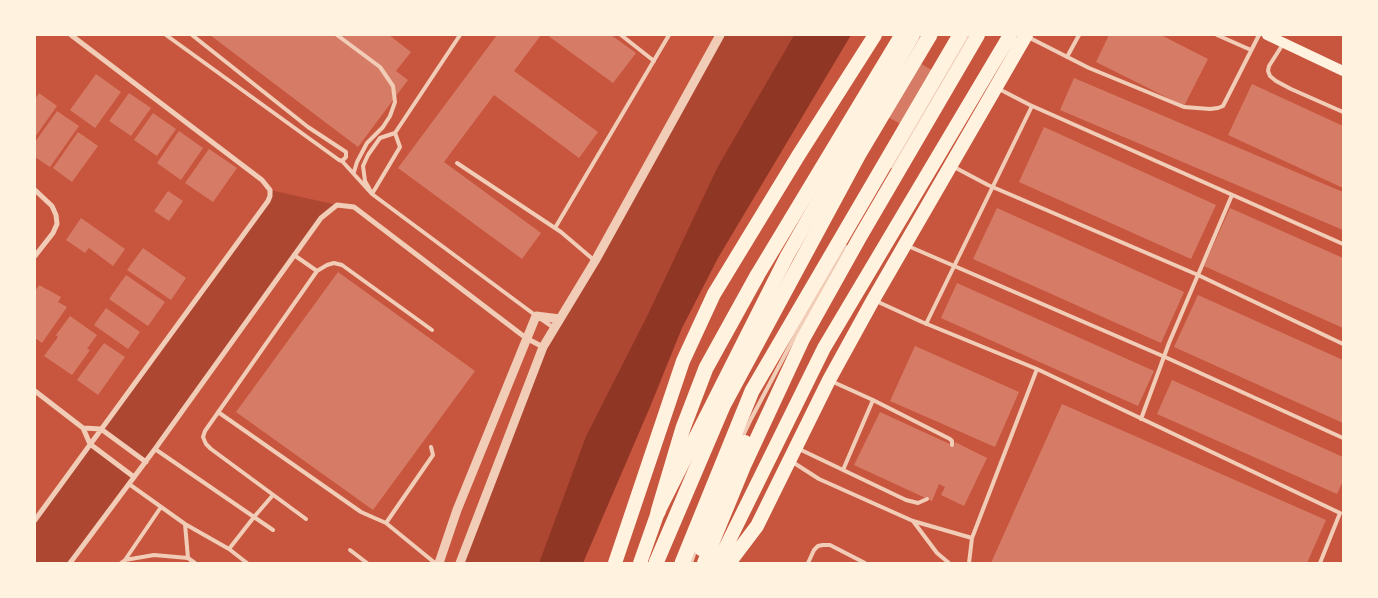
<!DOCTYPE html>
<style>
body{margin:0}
#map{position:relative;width:1378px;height:598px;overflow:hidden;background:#c8553d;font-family:"Fira Sans Condensed",sans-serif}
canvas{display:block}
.frame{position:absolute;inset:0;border:36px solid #fff3e0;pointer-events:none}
</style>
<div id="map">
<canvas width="1378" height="598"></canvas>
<div class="frame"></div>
</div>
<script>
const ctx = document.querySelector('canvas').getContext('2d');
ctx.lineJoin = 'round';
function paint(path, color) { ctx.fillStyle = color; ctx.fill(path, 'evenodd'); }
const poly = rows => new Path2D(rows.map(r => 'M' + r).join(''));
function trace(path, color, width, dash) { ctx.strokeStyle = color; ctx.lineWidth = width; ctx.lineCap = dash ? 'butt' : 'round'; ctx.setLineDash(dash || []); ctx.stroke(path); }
paint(poly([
 [721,35,794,35,718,166,648,314,586,436,539,563,460,563,543,347],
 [270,190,337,205,331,209,242,327,146,462,101,429,268,201],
 [90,444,134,477,70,563,35,563,35,520]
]), '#ae4732');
paint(poly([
 [794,35,851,35,718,258,682,328,650,407,583,563,539,563,586,436,648,314,718,166]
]), '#8f3625');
paint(poly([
 [210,35,389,35,411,52,396,71,408,80,358,147],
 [497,35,541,35,514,71,598,132,579,158,494,95,444,162,541,233,522,259,398,168],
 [547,35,611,35,636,53,613,83],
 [1109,35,1161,35,1208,59,1184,106,1096,62],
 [918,62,935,72,904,126,886,116],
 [96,74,121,92,95,128,70,110],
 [1074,78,1343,192,1343,230,1060,110],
 [1252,84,1343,126,1343,188,1228,135],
 [39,93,57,106,35,137,35,99],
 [129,93,151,108,131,136,109,121],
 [57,111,79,126,50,167,35,157,35,142],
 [153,113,176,129,157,156,134,140],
 [1044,127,1216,205,1191,259,1019,182],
 [179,131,203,148,181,180,157,163],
 [78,132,98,146,72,182,53,168],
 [209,149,237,168,213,202,185,183],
 [168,191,183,201,169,221,154,211],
 [997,208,1184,292,1161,343,973,259],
 [1230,208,1343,258,1343,328,1204,266],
 [81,218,125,249,113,266,89,248,85,253,66,240],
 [143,248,186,278,171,300,127,270],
 [338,272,475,371,373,510,236,412],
 [126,275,165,302,148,326,109,299],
 [957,283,1154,371,1138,406,941,318],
 [39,285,61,297,58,302,67,307,42,343,35,338,35,291],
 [1198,295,1343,360,1343,423,1174,347],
 [106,308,140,332,128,349,94,325],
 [70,316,97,335,87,349,90,350,72,375,44,356,58,337,56,335],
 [104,343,125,357,98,395,77,380],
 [915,346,1019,392,995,447,890,401],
 [1172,380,1343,457,1343,481,1337,494,1157,414],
 [1062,404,1326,520,1307,563,991,563],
 [880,412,954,446,955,442,987,458,964,506,941,495,945,487,939,484,932,501,854,465]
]), '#d67c66');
trace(poly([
 [166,35,339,160,342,161,346,157,346,152,308,127,192,35],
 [337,35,380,67,393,86,395,102,390,116,383,127,367,143,357,162,354,172],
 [621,35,654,61],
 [1217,35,1251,50],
 [1028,37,1089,68,1184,107,1210,109,1218,108,1223,106,1259,35],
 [1283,44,1269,66,1268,71,1270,76,1276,81,1291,89,1343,112],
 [1067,57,1079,35],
 [999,89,1030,105,1343,244],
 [342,161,372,194,535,315],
 [457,163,561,232,595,261],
 [893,167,969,35],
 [954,167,988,185,1198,275,1343,344],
 [370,190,365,181,363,166,368,155,380,138,395,133,460,35],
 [372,194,400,147,395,133],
 [555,228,669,35],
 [908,246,1165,357,1343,438],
 [294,255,317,271],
 [876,301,922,322,1037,369,1340,513,1320,563],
 [541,319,554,328],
 [926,324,1032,106],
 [831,381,873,400,950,439,952,441,952,445],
 [218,412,361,512,386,523,435,563],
 [1141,419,1169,343,1232,195],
 [742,438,751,419,796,334,847,247],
 [797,448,906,500,918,503,927,499],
 [155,449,254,517,273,495],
 [791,461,819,479,913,521,972,538,1037,369],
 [843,470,873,400],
 [129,484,185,524,229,549,247,563],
 [306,519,211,449,206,444,203,437,205,431,317,271,327,265,334,263,342,265,432,330],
 [913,521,937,553,949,563],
 [386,523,433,455,431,447],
 [185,524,188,558],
 [229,549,254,517,273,530],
 [350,550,367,563],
 [125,560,161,507],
 [121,563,125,560,154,555,188,558,195,563],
 [691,563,696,548],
 [808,563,814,550,818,546,823,545,830,545,865,563],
 [969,563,972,538]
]), '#f1ccb7', 4);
trace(poly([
 [35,190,52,206,56,215,57,224,53,233,35,256],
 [35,391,83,428,90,444,134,477],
 [83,428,101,429,146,462],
 [35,520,268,201,270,196,270,190,262,180,71,35],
 [70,563,155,449,321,218,337,205,354,207,526,338,543,347]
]), '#f1ccb7', 5);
trace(poly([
 [439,563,457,510,536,316,560,319],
 [460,563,543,347,595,261,720,35]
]), '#f1ccb7', 9);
trace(poly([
 [1267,35,1343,71]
]), '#fff3e0', 10);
trace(poly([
 [701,549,735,462,745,442],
 [615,563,683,361,714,294,798,156,875,35],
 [640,563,658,512,787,256,913,35],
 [704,563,744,466,803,339,860,237,978,35],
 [718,563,824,348,1010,35],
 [729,563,757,526,829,380,873,300,1026,35]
]), '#fff3e0', 14);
trace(poly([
 [658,512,683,428,706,368,758,274,902,35],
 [656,563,723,406,859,154,930,35],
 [682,563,752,391,960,35]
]), '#fff3e0', 15);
</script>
